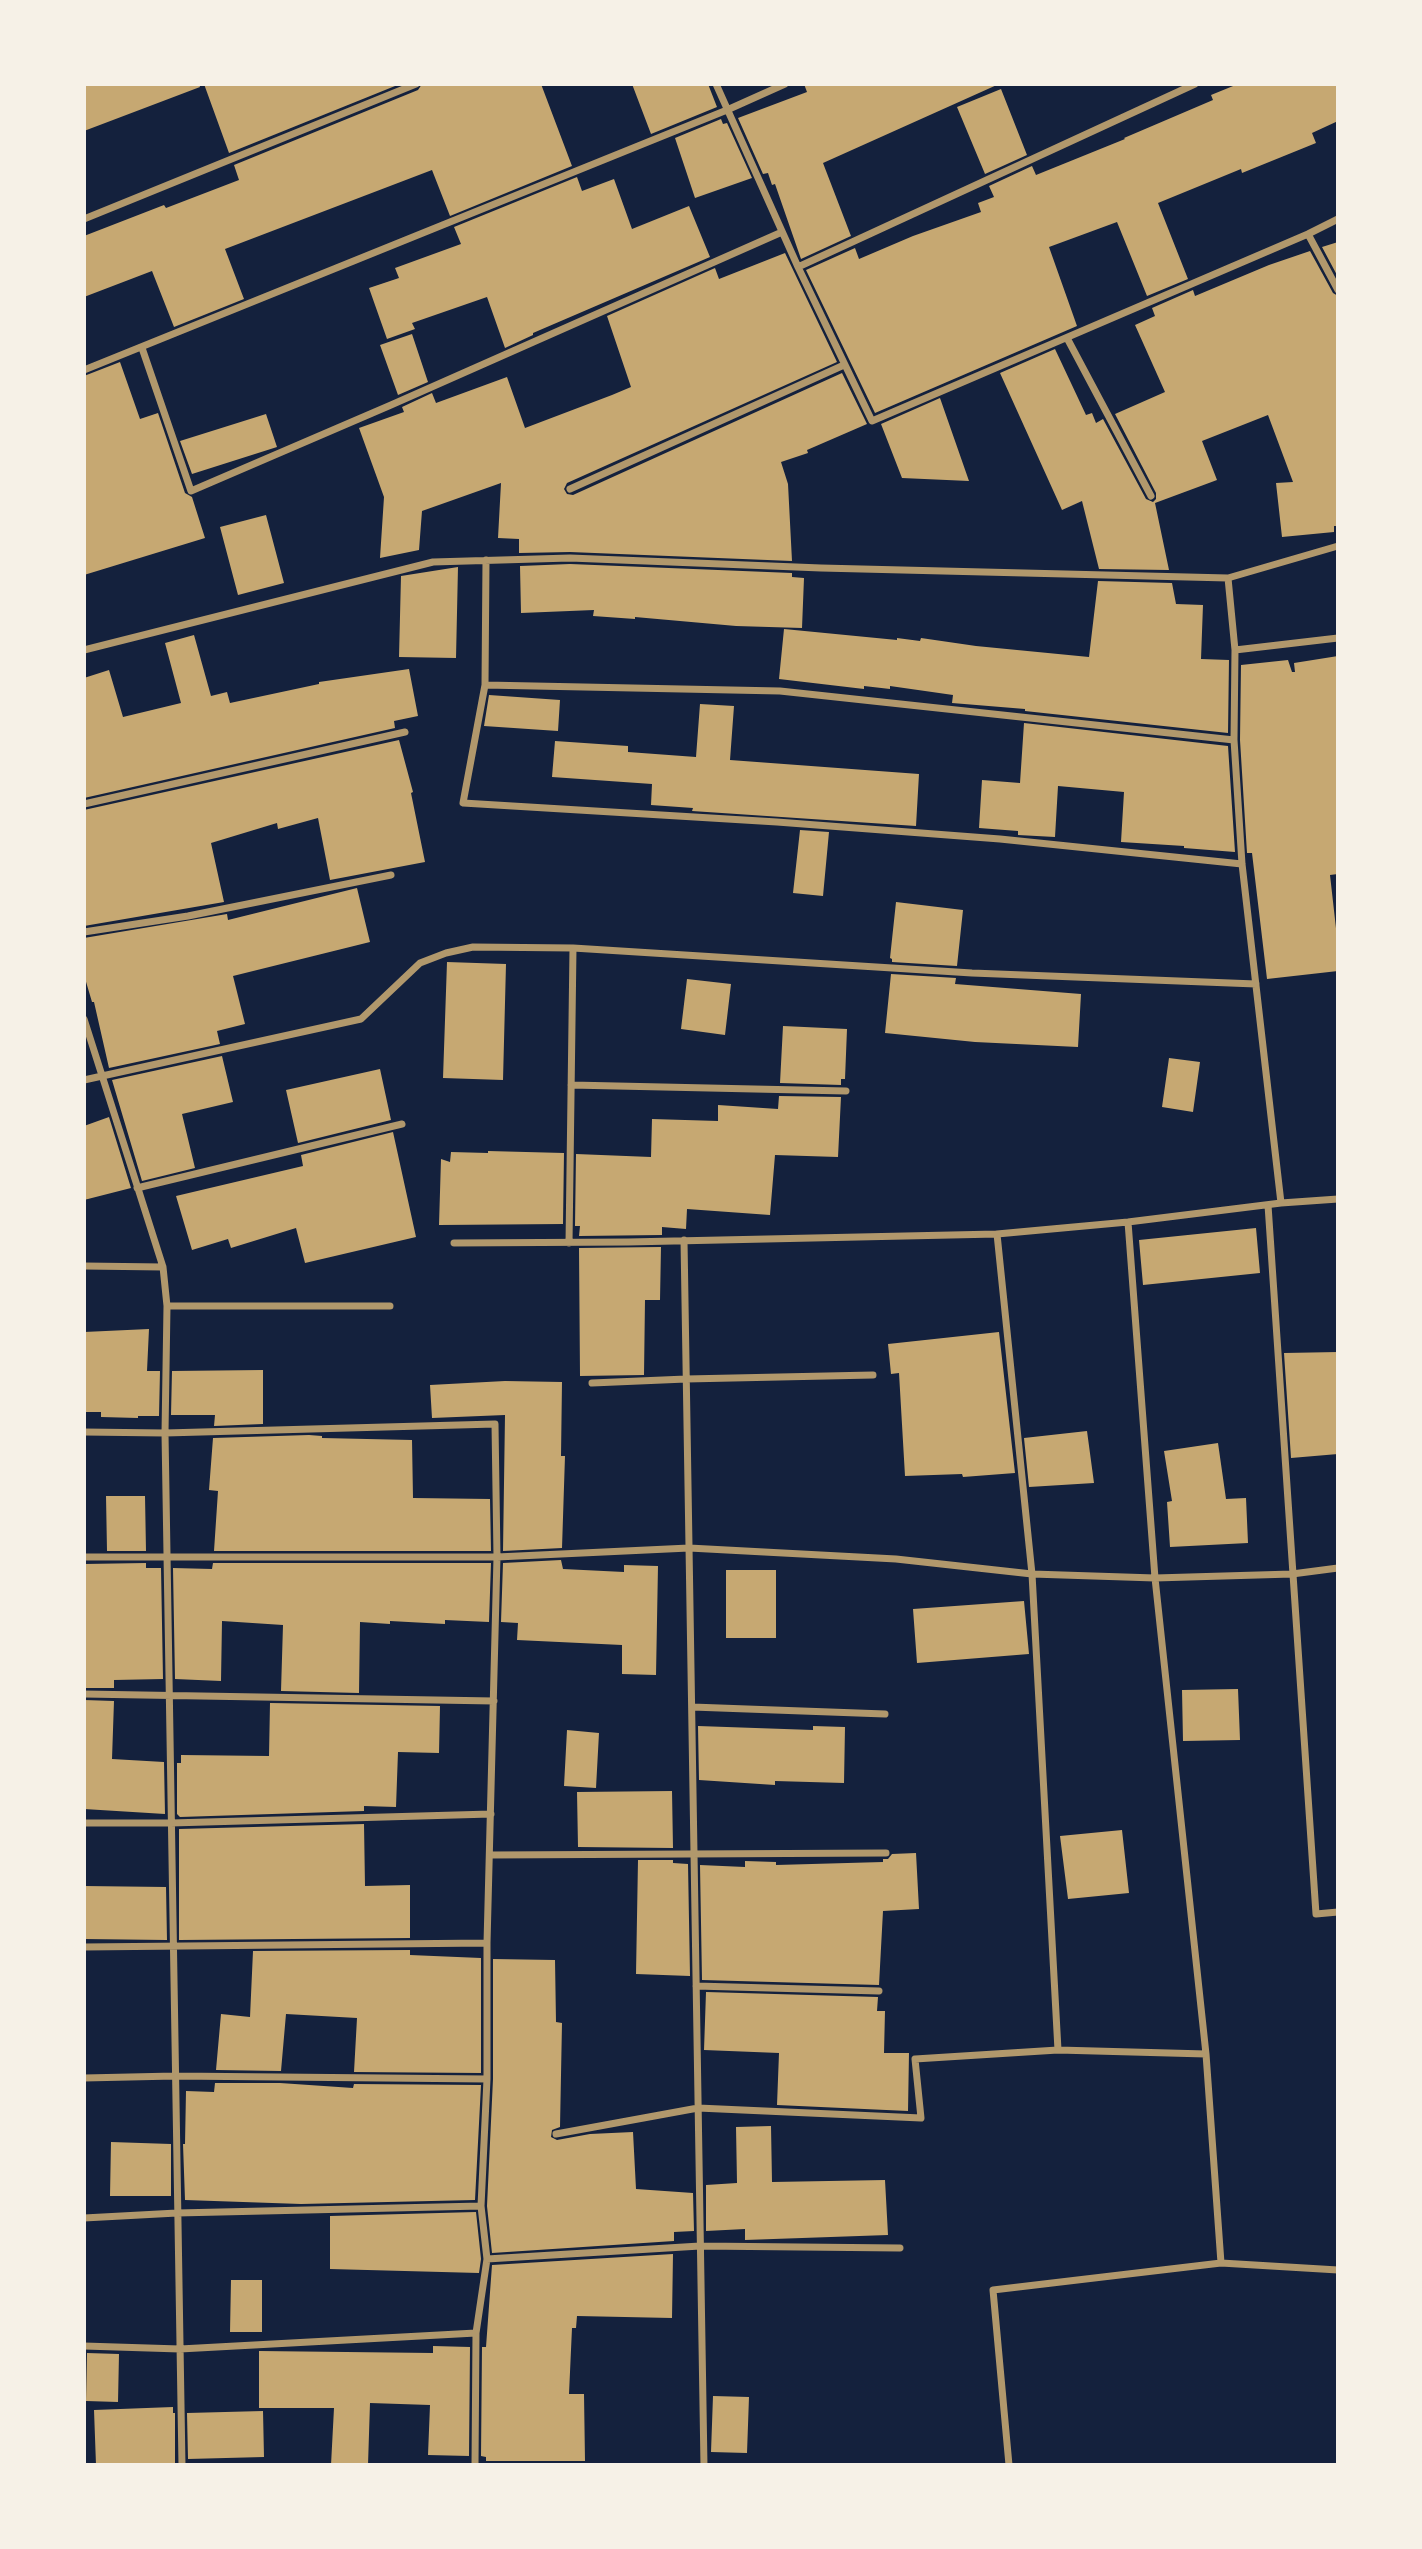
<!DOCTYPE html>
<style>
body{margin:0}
#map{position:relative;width:1422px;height:2549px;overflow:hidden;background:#14213d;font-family:Rubik,sans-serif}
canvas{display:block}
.frame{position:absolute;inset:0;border:86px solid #f6f1e7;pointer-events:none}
</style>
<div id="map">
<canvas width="1422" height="2549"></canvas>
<div class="frame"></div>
</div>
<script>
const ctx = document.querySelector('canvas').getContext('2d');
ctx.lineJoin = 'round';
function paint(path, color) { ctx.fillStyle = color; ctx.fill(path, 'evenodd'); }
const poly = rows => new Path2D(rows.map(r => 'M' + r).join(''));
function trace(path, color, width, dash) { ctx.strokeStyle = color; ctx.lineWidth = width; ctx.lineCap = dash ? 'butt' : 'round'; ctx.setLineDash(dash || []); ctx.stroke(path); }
paint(poly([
 [84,84,199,84,200,87,84,131],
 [204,84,400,84,229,153],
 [422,84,541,84,572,166,450,216,432,170,225,249,244,299,174,327,152,271,84,297,84,236,164,205,166,208,239,180,234,165,418,90],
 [632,84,708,84,717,107,651,134],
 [804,84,999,84,823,163,851,236,801,259,775,184,772,185,768,173,763,174,738,118,807,92],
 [1238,84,1338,84,1338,121,1312,133,1316,143,1242,173,1241,169,1158,203,1188,279,1147,296,1117,222,1049,247,1077,326,875,413,806,270,855,248,859,259,913,236,981,212,978,203,994,197,989,186,1032,166,1036,175,1125,139,1124,138,1213,100,1211,95],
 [1001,89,1027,155,985,174,957,107],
 [721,119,723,124,727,123,752,178,695,198,675,138],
 [577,177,582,191,614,179,632,229,689,206,710,257,533,333,533,335,505,348,487,297,412,323,415,329,387,339,369,288,399,278,395,268,461,244,454,227],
 [1338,242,1338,277,1322,247],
 [1310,251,1333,293,1338,296,1338,526,1334,526,1334,532,1282,537,1276,483,1293,482,1268,415,1202,441,1217,480,1155,503,1169,570,1099,569,1082,501,1062,510,1000,373,1055,349,1086,415,1092,413,1096,423,1103,419,1146,499,1153,502,1156,499,1156,493,1115,414,1165,392,1135,325,1155,316,1152,308,1193,290,1195,296,1269,265],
 [785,253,837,362,567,483,564,489,567,494,573,495,842,373,867,424,807,450,808,453,781,462,788,484,792,561,570,552,519,553,519,539,498,538,501,483,422,511,419,550,380,558,384,497,359,428,404,412,402,407,432,393,436,403,507,377,525,428,612,395,631,387,607,316,715,268,719,279],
 [412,334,428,382,398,395,380,345],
 [120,362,140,419,158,413,185,493,192,497,205,538,84,575,84,376],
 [940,398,969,481,902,478,881,424],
 [266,414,277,447,192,474,180,441],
 [266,515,284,583,238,595,220,527],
 [570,564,792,573,792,577,804,578,802,628,736,626,635,617,635,619,593,616,594,610,521,613,520,566],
 [458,567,456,658,399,657,401,576],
 [1098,581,1172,583,1176,604,1203,605,1201,659,1229,660,1228,733,1025,711,1025,709,952,703,953,695,890,686,890,689,864,686,864,689,779,679,784,629,897,640,897,638,920,641,921,638,976,646,1089,657],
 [194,635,211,696,227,692,230,703,319,684,319,682,409,669,418,716,394,721,395,728,84,798,84,678,109,670,123,717,181,703,165,643],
 [1338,656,1338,874,1330,875,1338,946,1338,971,1267,979,1252,853,1247,853,1240,740,1241,665,1288,660,1292,672,1295,672,1294,663],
 [489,695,560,700,558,731,484,726],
 [700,704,734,706,730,760,919,774,916,826,692,811,693,808,651,805,652,784,552,777,555,741,628,746,628,752,696,757],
 [1024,723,1228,746,1235,852,1184,848,1184,846,1121,842,1124,792,1058,786,1055,837,1018,835,1018,831,979,828,982,780,1020,783],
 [399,740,413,792,411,793,425,862,330,880,318,818,278,829,277,823,211,843,224,902,84,926,84,810],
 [800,830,829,832,823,896,793,893],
 [357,888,370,942,233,976,245,1024,217,1031,220,1044,109,1068,94,1002,92,1002,84,975,84,938,227,914,228,920],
 [896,902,963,910,957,966,892,962,892,959,890,958],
 [447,962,506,964,503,1080,443,1078],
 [891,974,956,978,955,984,1081,994,1078,1047,975,1042,885,1033],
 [687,979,731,984,725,1035,681,1029],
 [783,1026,847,1029,845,1079,841,1079,841,1085,780,1083],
 [222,1056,233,1102,182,1114,195,1168,142,1181,112,1080],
 [1169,1058,1200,1062,1193,1112,1162,1107],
 [380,1069,391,1120,298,1143,286,1090],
 [779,1096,841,1097,838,1157,775,1155,770,1215,687,1209,686,1229,662,1227,662,1235,579,1236,580,1226,575,1226,576,1154,651,1157,652,1119,718,1121,718,1105,778,1109],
 [109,1117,131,1188,84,1200,84,1126],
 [393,1132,416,1237,305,1263,296,1228,231,1248,228,1239,192,1250,176,1196,303,1166,301,1155],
 [488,1151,564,1153,563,1224,439,1225,441,1159,450,1162,451,1152,488,1153],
 [1256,1228,1260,1273,1143,1285,1139,1240],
 [661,1247,660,1300,645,1300,644,1375,580,1376,579,1248],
 [149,1329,147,1371,160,1371,159,1416,138,1416,138,1418,101,1417,101,1412,84,1412,84,1332],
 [999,1332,1015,1473,963,1477,962,1474,905,1476,899,1373,891,1374,888,1344],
 [1338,1352,1338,1454,1291,1458,1284,1353],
 [263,1370,263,1424,214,1426,215,1415,171,1415,172,1371],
 [505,1381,562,1382,561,1456,565,1456,562,1548,503,1551,505,1415,432,1418,430,1385],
 [1087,1431,1094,1483,1029,1487,1024,1438],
 [309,1435,322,1436,322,1438,412,1440,413,1498,490,1499,491,1551,214,1551,218,1491,209,1490,213,1438],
 [1218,1443,1226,1499,1246,1498,1248,1543,1170,1547,1167,1502,1172,1501,1164,1451],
 [106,1496,145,1496,146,1551,107,1551],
 [561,1560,563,1569,624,1572,624,1565,658,1566,656,1675,622,1674,622,1645,517,1640,518,1623,501,1622,503,1563],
 [146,1563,146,1568,161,1568,163,1679,114,1680,114,1688,85,1688,84,1564],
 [213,1563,491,1563,489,1622,445,1620,445,1624,390,1621,390,1624,360,1622,359,1693,281,1691,283,1625,222,1621,221,1681,175,1679,173,1568,212,1569],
 [726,1570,776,1570,776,1638,726,1638],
 [1024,1601,1029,1654,917,1663,913,1609],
 [1238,1689,1240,1740,1183,1741,1182,1690],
 [84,1700,114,1701,112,1759,164,1762,165,1814,84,1809],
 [270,1703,440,1706,439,1753,398,1752,396,1807,364,1806,364,1811,180,1817,177,1814,177,1763,181,1763,181,1755,269,1756],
 [698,1726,813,1730,813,1726,845,1727,844,1783,775,1781,775,1785,699,1780],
 [567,1730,599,1733,596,1788,564,1786],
 [672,1791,673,1848,578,1847,577,1792],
 [364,1824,365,1886,410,1885,410,1938,179,1940,179,1829],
 [1122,1830,1129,1893,1068,1899,1060,1836],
 [916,1853,919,1909,883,1911,879,1985,702,1980,700,1865,745,1867,745,1861,776,1862,776,1865,883,1862,883,1859,888,1859,892,1854],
 [638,1860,673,1860,673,1863,688,1864,690,1976,636,1974],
 [84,1886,166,1887,167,1940,84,1939],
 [410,1950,410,1955,481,1958,481,2073,354,2072,357,2018,286,2014,281,2071,216,2070,221,2014,250,2017,253,1951],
 [493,1959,555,1960,556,2022,562,2023,560,2127,552,2130,551,2137,557,2140,590,2134,633,2132,636,2189,693,2193,694,2231,674,2232,674,2241,492,2253,487,2206,493,2079],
 [706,1992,878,1997,877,2011,885,2011,884,2053,909,2053,908,2111,777,2105,779,2053,704,2050],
 [215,2083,280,2083,353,2088,354,2084,481,2085,475,2200,301,2204,185,2200,183,2144,185,2144,186,2091,214,2092],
 [771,2126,772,2182,885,2180,888,2235,745,2240,745,2229,706,2231,706,2185,737,2183,736,2127],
 [111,2142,171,2144,171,2196,110,2196],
 [476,2212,481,2259,479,2273,330,2269,330,2216],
 [673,2254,672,2318,577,2316,576,2328,572,2328,569,2394,584,2394,585,2461,486,2461,486,2457,481,2456,482,2347,486,2347,492,2265],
 [231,2280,262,2280,262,2332,230,2332],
 [433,2346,470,2347,469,2456,428,2455,430,2405,370,2403,368,2465,331,2465,334,2408,259,2408,259,2351,433,2353],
 [87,2353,119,2354,118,2402,86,2401],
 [713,2396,749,2397,747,2453,711,2452],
 [173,2407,173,2413,175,2413,175,2465,96,2465,94,2410],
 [263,2411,264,2457,188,2459,187,2413]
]), '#c6a872');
trace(poly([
 [716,84,798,267,872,421,1308,234,1338,219],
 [84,219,416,84],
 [1308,234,1338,290],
 [798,267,1195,84],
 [1067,338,1151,496],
 [142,348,191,491,391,405,782,232],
 [84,370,727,110,785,84],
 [570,489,844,365],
 [486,560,485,685,780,691,1234,740],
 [1228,578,1338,546],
 [84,650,433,562,570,558,821,568,1228,578,1235,650,1338,638],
 [1235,650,1234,740,1242,864,1281,1203],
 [485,685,463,803,777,822,1000,839,1242,864],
 [84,804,405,732],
 [84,932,188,916,391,875],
 [84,1019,163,1267,167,1306,165,1433,182,2465],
 [84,1080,361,1019,420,963,446,953,473,947,573,948,972,973,1256,984],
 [571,1085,846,1091],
 [137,1188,402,1124],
 [1268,1205,1316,1914,1338,1912],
 [1128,1222,1155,1578,1206,2054,1221,2263],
 [997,1234,1032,1574,1058,2050],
 [684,1240,704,2465],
 [454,1243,628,1242,997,1234,1128,1222,1281,1203,1338,1199],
 [569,1243,573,948],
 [84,1266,163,1267],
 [167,1306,390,1306],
 [592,1383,686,1379,873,1375],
 [84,1432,165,1433,495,1424,497,1557,487,1943,487,2079,481,2206,487,2259,476,2333,475,2465],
 [84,1557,497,1557,689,1548,896,1559,1032,1574,1155,1578,1292,1574,1338,1568],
 [84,1694,494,1701],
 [692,1707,885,1714],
 [84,1823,171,1823,491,1814],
 [490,1855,886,1853],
 [84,1947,487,1943],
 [696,1986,879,1991],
 [84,2078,175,2076,487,2079],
 [556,2134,698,2108,921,2118,915,2059,1058,2050,1206,2054],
 [84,2218,177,2213,481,2206],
 [487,2259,700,2246,900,2248],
 [84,2346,180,2349,476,2333],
 [1009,2465,993,2290,1221,2263,1338,2270]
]), '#b1986c', 7);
</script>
